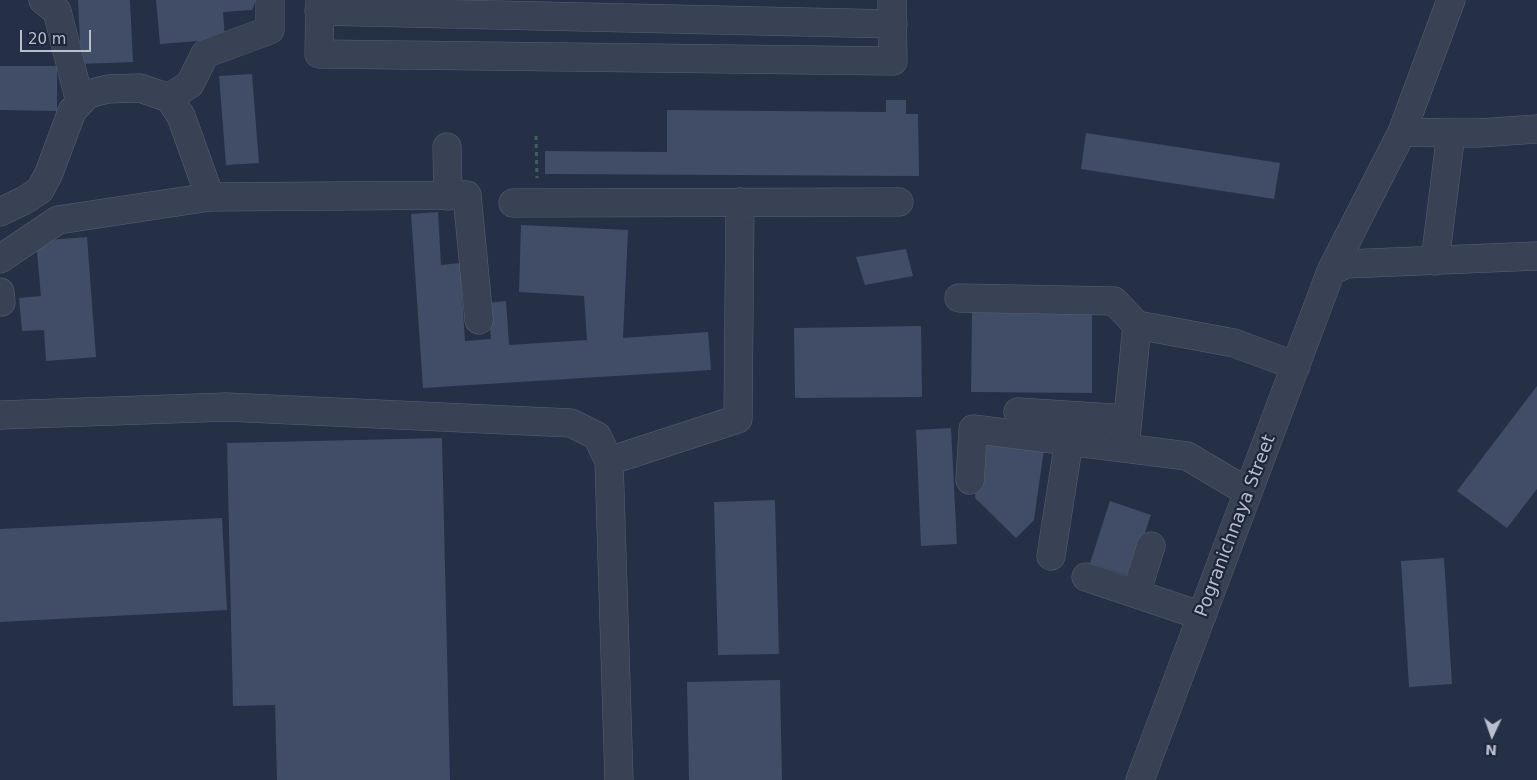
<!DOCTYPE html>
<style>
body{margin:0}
#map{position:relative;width:1537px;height:780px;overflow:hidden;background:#253046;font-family:"DejaVu Sans",sans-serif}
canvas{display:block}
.north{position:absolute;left:1467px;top:710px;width:50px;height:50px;-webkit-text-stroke:4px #1e273a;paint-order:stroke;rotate:183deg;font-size:14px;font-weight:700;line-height:20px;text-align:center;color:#b7bece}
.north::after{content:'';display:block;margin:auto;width:18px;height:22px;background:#b7bece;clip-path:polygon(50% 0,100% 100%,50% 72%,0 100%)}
.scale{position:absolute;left:20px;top:30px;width:71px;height:22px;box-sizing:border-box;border:2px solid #b7bece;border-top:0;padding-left:6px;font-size:15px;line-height:18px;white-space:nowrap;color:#b7bece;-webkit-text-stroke:4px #1e273a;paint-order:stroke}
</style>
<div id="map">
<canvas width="1537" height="780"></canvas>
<div class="north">N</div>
<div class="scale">20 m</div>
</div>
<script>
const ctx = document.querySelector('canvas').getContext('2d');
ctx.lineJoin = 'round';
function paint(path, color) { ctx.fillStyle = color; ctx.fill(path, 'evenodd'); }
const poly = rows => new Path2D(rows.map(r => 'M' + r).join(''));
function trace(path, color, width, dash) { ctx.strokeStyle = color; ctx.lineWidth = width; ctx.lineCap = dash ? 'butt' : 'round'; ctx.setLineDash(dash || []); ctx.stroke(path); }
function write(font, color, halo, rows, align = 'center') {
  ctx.font = font + ' "DejaVu Sans",sans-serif'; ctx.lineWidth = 4.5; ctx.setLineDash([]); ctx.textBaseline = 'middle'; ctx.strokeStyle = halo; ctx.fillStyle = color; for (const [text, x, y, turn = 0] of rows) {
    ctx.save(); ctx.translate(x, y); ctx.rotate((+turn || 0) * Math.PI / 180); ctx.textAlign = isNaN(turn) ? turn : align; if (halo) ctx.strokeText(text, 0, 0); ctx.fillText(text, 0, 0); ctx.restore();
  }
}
paint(poly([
 [78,0,130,0,133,62,81,64],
 [156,0,256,0,252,10,223,12,225,39,160,44],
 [0,66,57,66,57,111,0,110],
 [252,74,259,163,226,165,219,76],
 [886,100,906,100,906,114,918,114,919,176,545,174,545,151,667,152,667,110,886,112],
 [1086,133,1280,163,1274,199,1081,169],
 [438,212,441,265,460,263,465,341,491,339,488,303,506,301,509,345,587,340,584,296,519,292,521,225,628,230,623,338,708,332,711,370,423,388,411,214],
 [87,237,96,357,46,361,44,330,22,331,19,298,41,296,36,241],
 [906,249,913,276,865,285,856,257],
 [972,312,1092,313,1092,393,971,392],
 [921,326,922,397,795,398,794,328],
 [1537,386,1537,489,1507,528,1457,491],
 [951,428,957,544,921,546,916,430],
 [979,436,1045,442,1034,520,1016,538,975,498],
 [442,438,450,780,277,780,275,705,233,706,227,443],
 [775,500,779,654,718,655,714,502],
 [1110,501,1151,515,1130,576,1090,563],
 [222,518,227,610,0,622,0,529],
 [1444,558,1452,684,1409,687,1401,561],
 [780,680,782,780,689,780,687,682]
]), '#414c66');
const minor = poly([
 [43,0,57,11,80,102],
 [320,0,319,54,893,61,892,0],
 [319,11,893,24],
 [169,98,190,84,205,54,270,30,270,0],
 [1402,132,1451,133,1435,261],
 [1451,133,1479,133,1537,129],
 [447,147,448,196],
 [513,203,899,202],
 [0,212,25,200,40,190,49,173,72,111,88,94,108,89,140,88,169,98,181,116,210,197],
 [0,259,58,220,210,197,467,195,479,320],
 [1331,271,1346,264,1537,256],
 [0,292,1,302],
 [959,298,1114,301,1137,325],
 [1018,412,1128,419],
 [0,415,226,407,571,423,597,436,609,461,619,780],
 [1125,448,1137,325,1234,343,1296,366],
 [609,461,738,419,740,202],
 [970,480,973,429,1187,456,1248,492],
 [1051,556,1069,441],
 [1086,577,1202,616],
 [1136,594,1151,546],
 [1140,780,1331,271,1402,132,1451,0]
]);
trace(minor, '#586072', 29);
trace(poly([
 [536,136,537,178]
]), '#455d62', 3, [4, 4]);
trace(minor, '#394255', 28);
write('18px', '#b7bece', '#1e273a', [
 ["Pogranichnaya Street",1236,526,-69]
]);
</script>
